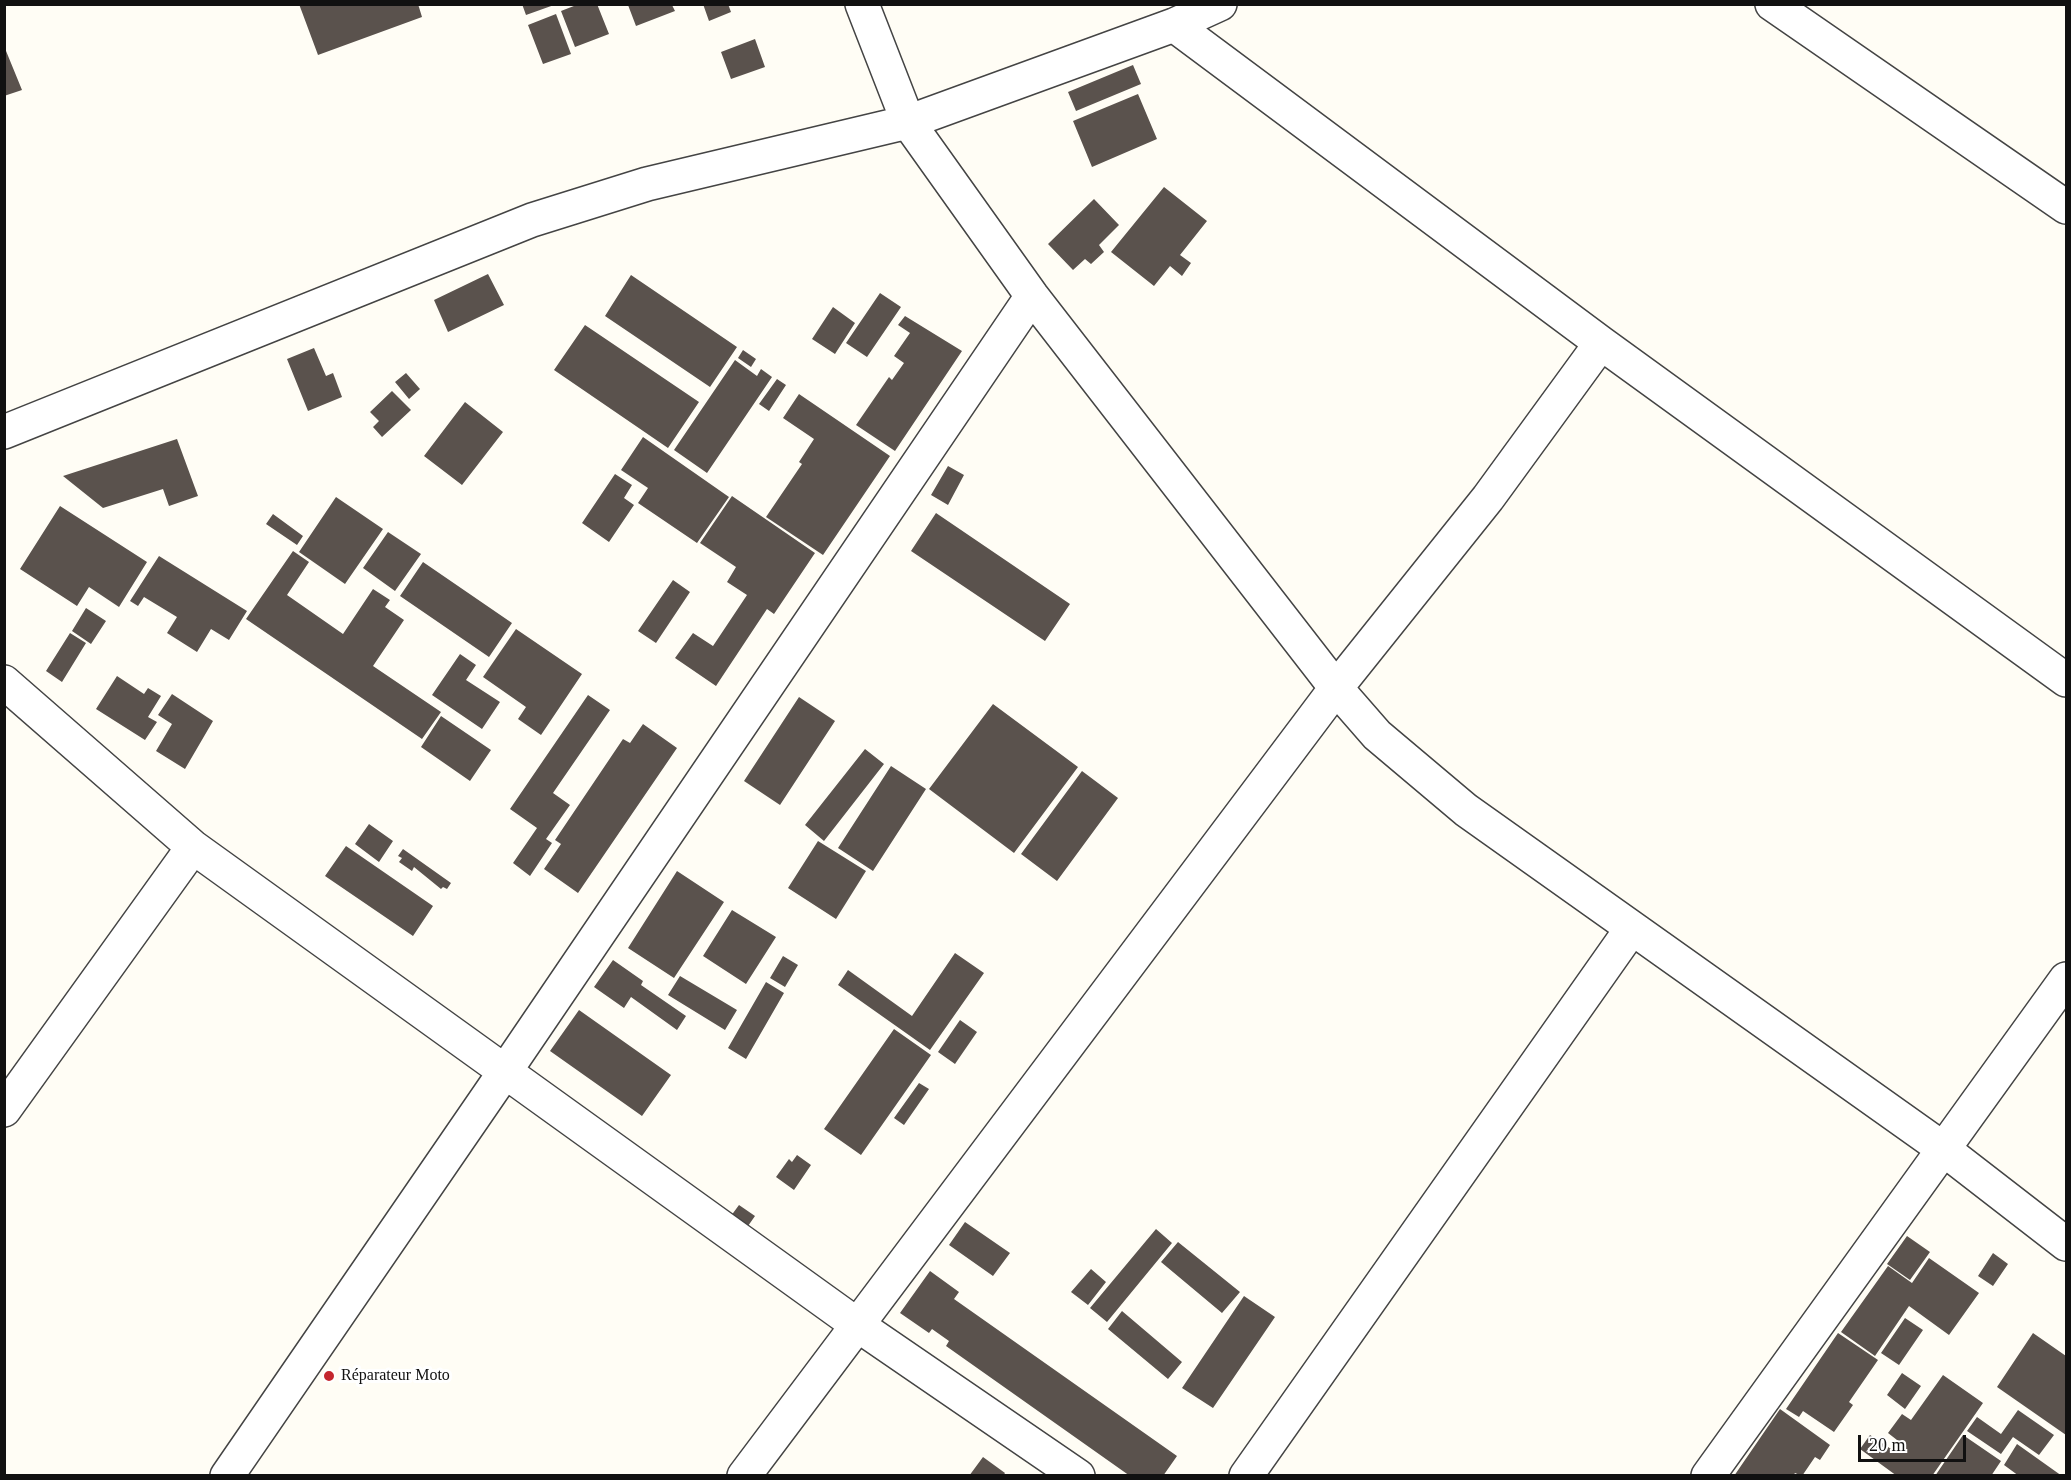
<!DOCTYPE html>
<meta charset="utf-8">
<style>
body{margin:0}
#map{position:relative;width:2071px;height:1480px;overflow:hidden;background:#fffdf5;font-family:Georgia,serif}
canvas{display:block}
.frame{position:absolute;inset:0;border:6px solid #111;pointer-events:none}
.scale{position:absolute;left:1858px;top:1435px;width:108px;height:27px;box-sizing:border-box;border:3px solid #111;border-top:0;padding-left:8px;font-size:18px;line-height:21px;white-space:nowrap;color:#111;-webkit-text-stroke:4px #fff;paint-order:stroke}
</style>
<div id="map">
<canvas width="2071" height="1480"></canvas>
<div class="frame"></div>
<div class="scale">20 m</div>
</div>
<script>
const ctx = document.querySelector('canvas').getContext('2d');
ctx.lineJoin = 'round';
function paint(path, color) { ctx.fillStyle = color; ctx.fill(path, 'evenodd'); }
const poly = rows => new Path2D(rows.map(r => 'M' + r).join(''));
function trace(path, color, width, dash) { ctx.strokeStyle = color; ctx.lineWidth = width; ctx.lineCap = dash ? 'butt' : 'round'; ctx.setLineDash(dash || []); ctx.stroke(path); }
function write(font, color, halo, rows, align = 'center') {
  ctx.font = font + ' Georgia,serif'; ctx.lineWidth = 6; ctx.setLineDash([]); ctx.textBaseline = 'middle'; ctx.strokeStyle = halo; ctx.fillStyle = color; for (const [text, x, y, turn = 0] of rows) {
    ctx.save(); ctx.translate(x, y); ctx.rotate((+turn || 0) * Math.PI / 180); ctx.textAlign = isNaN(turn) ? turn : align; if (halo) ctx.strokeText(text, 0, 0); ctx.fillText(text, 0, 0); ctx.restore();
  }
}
paint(poly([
 [299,4,418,4,422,17,318,55],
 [522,4,554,4,554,5,526,15],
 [579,4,597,4,609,34,575,47,561,11],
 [703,4,728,4,731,12,709,21],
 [628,5,672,5,675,11,636,26],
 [556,14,571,54,543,64,528,25],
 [755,39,765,67,731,79,721,52],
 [4,46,22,90,4,96],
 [1133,65,1141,84,1076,111,1068,92],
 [1138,94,1157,139,1092,167,1073,121],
 [1164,187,1207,221,1180,255,1191,263,1182,276,1170,266,1154,286,1111,252],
 [1094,199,1119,225,1099,245,1104,252,1091,264,1085,259,1073,270,1048,244],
 [488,274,504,305,448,332,434,300],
 [631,275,737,347,710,387,605,316],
 [880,293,901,307,867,357,846,343],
 [833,307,855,323,835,354,812,339],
 [905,316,962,351,895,451,856,425,889,377,892,380,904,363,894,356,910,333,898,325],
 [585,325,699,402,668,448,554,370],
 [314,348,326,376,333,373,342,397,308,411,287,359],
 [743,350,756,359,751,367,738,358],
 [735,360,757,376,761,369,772,377,707,473,674,450],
 [406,373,420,389,409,399,395,382],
 [777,379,786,385,769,411,759,404],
 [392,391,411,410,382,437,373,427,379,421,370,412],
 [799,394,890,456,823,555,766,517,802,464,799,462,814,439,783,418],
 [465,402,503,432,462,485,424,456],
 [643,437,729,497,697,543,638,503,648,488,621,470],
 [177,439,198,496,169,506,163,489,103,508,63,476],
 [948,466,964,475,948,505,931,495],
 [615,474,632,485,624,498,634,505,609,542,582,523],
 [732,496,815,553,774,614,767,609,716,686,675,658,693,633,713,646,747,595,727,582,736,567,700,543],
 [336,497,383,529,345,584,299,552],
 [60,506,147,562,119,607,89,587,77,606,20,569],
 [936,513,1070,604,1045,641,911,551],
 [273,514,303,536,297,545,266,524],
 [388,532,421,554,395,591,363,568],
 [293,551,309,562,287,595,343,634,373,589,390,600,385,607,404,620,373,666,441,712,422,739,246,619],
 [159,556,247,611,229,640,211,629,197,652,167,633,177,617,144,597,138,606,130,601],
 [423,562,512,623,489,657,400,596],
 [673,580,690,592,656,643,638,631],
 [86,608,106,621,91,644,72,631],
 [516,629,582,674,541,735,518,719,526,707,483,677],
 [70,633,86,643,62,682,46,671],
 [460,654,476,665,466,680,500,702,482,729,432,695],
 [117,676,144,694,148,688,161,696,148,717,157,722,145,740,96,709],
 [172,694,213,721,185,769,156,751,172,724,158,715],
 [588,695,610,710,553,793,570,805,546,839,552,843,530,876,513,863,537,828,510,809],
 [799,697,835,721,780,805,744,781],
 [993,704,1078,767,1014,853,929,789],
 [441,716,491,750,470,781,421,747],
 [643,724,677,748,578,893,544,869,561,844,555,840,623,739,630,743],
 [865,749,884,764,824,841,805,825],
 [891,766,926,789,873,871,838,848],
 [1082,771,1118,798,1057,881,1021,854],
 [369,824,393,841,379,862,355,844],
 [818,841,866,871,836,919,788,888],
 [346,846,433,906,413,936,325,876],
 [403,849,451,883,447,889,443,887,441,889,414,867,412,871,399,862,402,858,398,856],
 [677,871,724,902,674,978,628,948],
 [732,910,776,937,746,984,703,956],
 [955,953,984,973,930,1050,838,985,848,970,912,1016],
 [783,956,798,965,785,987,770,978],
 [613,960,643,981,641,985,686,1016,677,1030,631,997,624,1008,594,987],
 [680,976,737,1010,725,1030,668,995],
 [766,982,784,993,746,1059,728,1048],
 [579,1010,671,1075,642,1116,550,1051],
 [960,1020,977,1032,955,1064,938,1052],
 [894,1029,931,1055,861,1155,824,1129],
 [919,1083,929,1089,904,1125,894,1118],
 [797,1155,811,1165,794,1190,776,1177,789,1159,792,1162],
 [739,1205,755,1216,741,1236,725,1224],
 [965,1222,1010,1253,993,1276,949,1245],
 [1156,1229,1172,1243,1107,1322,1090,1308],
 [1907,1236,1930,1252,1910,1280,1887,1264],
 [1178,1242,1240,1292,1222,1313,1161,1262],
 [1993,1253,2008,1264,1993,1286,1978,1276],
 [1929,1258,1979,1293,1949,1335,1909,1306,1875,1356,1841,1332,1888,1266,1912,1283],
 [1091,1269,1106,1282,1088,1305,1071,1292],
 [930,1271,959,1292,954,1299,1177,1456,1163,1476,1130,1476,946,1346,949,1341,932,1329,929,1333,900,1313],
 [1244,1296,1275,1317,1213,1408,1182,1388],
 [1122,1311,1182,1362,1168,1379,1108,1329],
 [1905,1318,1923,1330,1899,1365,1881,1353],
 [1838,1333,1878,1360,1849,1402,1853,1405,1834,1432,1803,1411,1799,1417,1786,1409],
 [2033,1333,2066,1356,2066,1435,1997,1387],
 [1902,1373,1921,1386,1905,1409,1887,1395],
 [1943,1375,1983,1403,1932,1476,1897,1476,1860,1449,1870,1435,1891,1449,1897,1440,1888,1433,1902,1414,1911,1420],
 [1780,1409,1830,1445,1820,1460,1815,1457,1802,1476,1795,1473,1793,1476,1734,1476],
 [2018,1410,2054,1435,2039,1455,2013,1437,2001,1454,1967,1431,1977,1417,2001,1434],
 [1963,1435,2001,1461,1991,1476,1935,1476],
 [2017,1444,2062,1476,2019,1476,2004,1465],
 [983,1457,1005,1473,1003,1476,969,1476]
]), '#5a524d');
const minor = poly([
 [862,4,908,122,1032,296,1336,688,1377,735,1466,810,1942,1148,2066,1244],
 [1772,4,2066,207],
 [1174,25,1601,343,2066,680],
 [4,432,532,220,647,184,908,122,1174,25,1220,4],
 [4,682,193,847,856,1324,1078,1476],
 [4,1110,193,847],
 [227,1476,506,1070,1032,296],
 [744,1476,1336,688,1488,498,1601,343],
 [1246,1476,1632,928],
 [1708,1476,2066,979]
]);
trace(minor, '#444', 36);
trace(minor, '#fff', 33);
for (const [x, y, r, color] of [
 [329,1376,6,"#c4262e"]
]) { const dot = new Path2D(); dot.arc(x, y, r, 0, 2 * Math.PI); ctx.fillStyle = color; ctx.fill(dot); trace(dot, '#fff', 2); }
write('16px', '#111', '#fff', [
 ["Réparateur Moto",341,1376]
], 'left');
</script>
